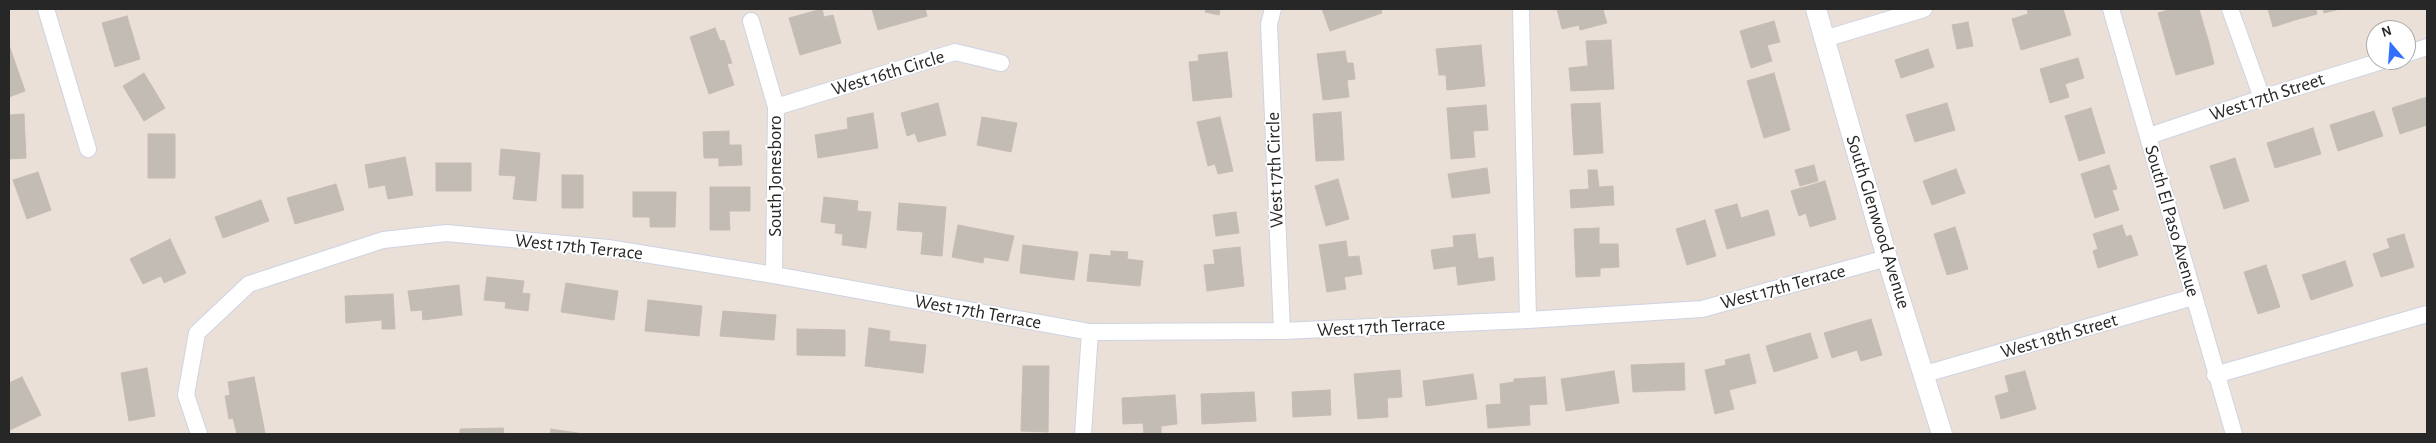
<!DOCTYPE html>
<style>
body{margin:0}
#map{position:relative;width:2436px;height:443px;overflow:hidden;background:#ebe0d8;font-family:"Alegreya Sans",sans-serif}
canvas{display:block}
.frame{position:absolute;inset:0;border:10px solid #272727;pointer-events:none}
.north{position:absolute;left:2366px;top:20px;width:50px;height:50px;box-sizing:border-box;background:#fff;border:1px solid #a9a9a9;border-radius:50%;rotate:342deg;font-size:14px;font-weight:700;line-height:20px;text-align:center;color:#272727}
.north::after{content:'';display:block;margin:auto;width:18px;height:22px;background:#316fff;clip-path:polygon(50% 0,100% 100%,50% 72%,0 100%)}
</style>
<div id="map">
<canvas width="2436" height="443"></canvas>
<div class="frame"></div>
<div class="north">N</div>
</div>
<script>
const ctx = document.querySelector('canvas').getContext('2d');
ctx.lineJoin = 'round';
function paint(path, color) { ctx.fillStyle = color; ctx.fill(path, 'evenodd'); }
const poly = rows => new Path2D(rows.map(r => 'M' + r).join(''));
function trace(path, color, width, dash) { ctx.strokeStyle = color; ctx.lineWidth = width; ctx.lineCap = dash ? 'butt' : 'round'; ctx.setLineDash(dash || []); ctx.stroke(path); }
function write(font, color, halo, rows, align = 'center') {
  ctx.font = font + ' "Alegreya Sans",sans-serif'; ctx.lineWidth = 4; ctx.setLineDash([]); ctx.textBaseline = 'middle'; ctx.strokeStyle = halo; ctx.fillStyle = color; for (const [text, x, y, turn = 0] of rows) {
    ctx.save(); ctx.translate(x, y); ctx.rotate((+turn || 0) * Math.PI / 180); ctx.textAlign = isNaN(turn) ? turn : align; if (halo) ctx.strokeText(text, 0, 0); ctx.fillText(text, 0, 0); ctx.restore();
  }
}
const building = poly([
 [822,9,824,17,833,15,841,43,800,55,789,18,822,9],
 [872,9,925,9,927,16,878,30,872,9],
 [1206,9,1220,9,1219,15,1205,12,1206,9],
 [1322,9,1381,9,1382,13,1330,31,1322,9],
 [1557,9,1607,9,1603,10,1607,23,1580,30,1579,25,1562,29,1557,9],
 [2027,9,2063,9,2071,35,2021,50,2012,19,2028,14,2027,9],
 [2172,9,2199,9,2203,23,2164,34,2158,13,2172,9],
 [2268,9,2292,9,2295,20,2273,27,2268,9],
 [2292,9,2316,9,2317,14,2295,20,2292,9],
 [2323,9,2340,9,2324,13,2323,9],
 [127,16,140,59,115,67,102,23,127,16],
 [1774,21,1780,42,1767,45,1772,61,1751,68,1740,31,1774,21],
 [1968,22,1973,46,1957,49,1952,25,1968,22],
 [2203,23,2209,43,2170,55,2164,34,2203,23],
 [715,28,720,41,724,40,732,63,727,64,734,85,709,94,690,37,715,28],
 [1611,40,1614,89,1571,91,1569,68,1588,66,1586,41,1611,40],
 [2209,43,2214,64,2176,75,2170,55,2209,43],
 [1481,45,1485,86,1447,90,1446,75,1439,75,1436,49,1481,45],
 [10,48,25,91,9,97,9,49,10,48],
 [1928,49,1934,67,1901,78,1895,60,1928,49],
 [1345,51,1347,63,1353,63,1355,79,1347,80,1349,97,1323,100,1317,54,1345,51],
 [1227,52,1232,97,1193,101,1189,62,1199,61,1198,55,1227,52],
 [2078,58,2084,78,2065,84,2069,97,2050,103,2040,69,2078,58],
 [144,73,165,108,144,121,123,86,144,73],
 [1774,73,1790,130,1764,138,1747,81,1774,73],
 [2427,97,2427,125,2400,134,2392,108,2427,97],
 [938,103,946,135,918,142,915,133,907,136,901,113,938,103],
 [1600,103,1603,153,1574,155,1571,104,1600,103],
 [1947,103,1955,130,1915,142,1906,115,1947,103],
 [1486,105,1488,130,1473,131,1475,157,1451,159,1447,108,1486,105],
 [2091,108,2105,153,2079,161,2065,116,2091,108],
 [2374,111,2383,136,2338,151,2330,125,2374,111],
 [1341,112,1344,160,1316,161,1313,114,1341,112],
 [873,113,878,148,818,158,815,135,848,129,847,118,873,113],
 [24,114,26,158,9,159,9,115,24,114],
 [982,117,1017,123,1011,152,977,145,982,117],
 [1220,117,1233,171,1218,174,1215,164,1208,166,1197,122,1220,117],
 [2313,128,2321,154,2275,168,2267,143,2313,128],
 [729,131,729,145,741,145,742,165,719,166,719,158,704,158,703,132,729,131],
 [148,134,175,134,175,178,148,178,148,134],
 [501,149,540,153,536,201,513,199,516,176,499,175,501,149],
 [405,157,413,195,388,199,385,185,369,188,365,165,405,157],
 [2235,158,2249,201,2224,209,2210,166,2235,158],
 [436,163,471,163,471,191,436,191,436,163],
 [1814,165,1818,181,1800,186,1795,170,1814,165],
 [2109,165,2117,189,2112,190,2119,210,2095,218,2081,174,2109,165],
 [1487,168,1490,193,1452,198,1448,174,1487,168],
 [1956,169,1965,193,1932,205,1923,181,1956,169],
 [1588,170,1597,170,1599,187,1613,186,1614,205,1571,208,1570,190,1589,189,1588,170],
 [38,172,51,210,27,219,13,180,38,172],
 [562,175,583,175,583,208,562,208,562,175],
 [1338,179,1349,219,1326,226,1315,186,1338,179],
 [1825,181,1836,219,1810,227,1806,213,1799,216,1791,191,1825,181],
 [336,184,344,210,295,224,287,198,336,184],
 [710,187,750,187,750,211,729,211,730,230,710,230,710,187],
 [633,192,676,192,675,227,650,227,650,217,633,217,633,192],
 [824,197,858,201,857,211,871,212,866,248,842,245,843,234,835,233,836,224,821,222,824,197],
 [261,200,269,221,223,238,215,217,261,200],
 [899,203,946,207,942,256,921,254,923,232,897,230,899,203],
 [1737,204,1741,218,1768,210,1775,235,1727,249,1715,210,1737,204],
 [1236,212,1239,233,1216,236,1213,215,1236,212],
 [1705,220,1716,256,1687,265,1676,229,1705,220],
 [958,225,1014,236,1008,261,984,257,983,263,952,257,958,225],
 [2122,225,2126,237,2131,235,2138,255,2098,268,2093,251,2098,249,2093,234,2122,225],
 [1955,227,1968,269,1947,275,1934,234,1955,227],
 [1599,228,1599,244,1618,244,1619,267,1600,268,1600,276,1576,277,1574,229,1599,228],
 [1475,234,1478,259,1493,257,1495,280,1458,285,1456,266,1434,269,1431,250,1454,247,1453,236,1475,234],
 [2404,234,2414,267,2381,277,2373,254,2390,248,2387,239,2404,234],
 [170,239,186,273,164,283,161,276,143,284,130,259,170,239],
 [1346,241,1348,257,1359,256,1362,274,1344,277,1346,289,1327,292,1319,245,1346,241],
 [1023,245,1078,252,1074,280,1020,273,1023,245],
 [1240,247,1244,286,1207,291,1204,265,1215,264,1213,250,1240,247],
 [1111,251,1128,252,1127,259,1143,261,1140,286,1087,281,1090,254,1111,256,1111,251],
 [2345,261,2353,286,2311,300,2302,275,2345,261],
 [2266,265,2280,307,2258,314,2244,272,2266,265],
 [487,277,524,281,522,293,530,294,528,311,505,308,506,302,484,300,487,277],
 [566,283,618,291,614,320,561,312,566,283],
 [459,285,462,315,423,320,422,310,411,311,408,291,459,285],
 [393,294,395,329,382,329,382,320,346,323,345,296,393,294],
 [648,300,702,306,699,336,645,331,648,300],
 [723,311,776,315,774,340,720,336,723,311],
 [1871,319,1882,355,1861,361,1857,350,1832,358,1824,333,1871,319],
 [869,328,890,331,889,341,926,345,923,373,865,366,869,328],
 [797,329,845,330,845,356,797,355,797,329],
 [1810,333,1818,358,1774,372,1766,346,1810,333],
 [1749,354,1756,383,1729,390,1734,409,1715,414,1705,370,1726,365,1725,360,1749,354],
 [1684,363,1685,390,1633,392,1631,365,1684,363],
 [1023,366,1049,366,1048,432,1021,431,1023,366],
 [147,368,155,416,129,421,121,373,147,368],
 [1400,370,1402,397,1387,398,1388,417,1358,419,1354,374,1400,370],
 [1614,371,1619,403,1566,411,1561,379,1614,371],
 [2025,371,2036,409,2001,419,1995,396,2009,392,2005,376,2025,371],
 [1473,374,1477,399,1426,406,1423,381,1473,374],
 [22,377,41,415,10,430,9,383,22,377],
 [254,377,265,433,237,434,233,418,229,419,225,396,230,395,228,382,254,377],
 [1545,377,1547,404,1529,405,1530,425,1488,428,1486,405,1501,404,1500,384,1514,382,1514,379,1545,377],
 [1330,390,1331,415,1293,417,1292,392,1330,390],
 [1254,392,1256,421,1202,424,1201,394,1254,392],
 [1175,395,1177,424,1161,426,1161,434,1144,434,1143,423,1123,424,1122,398,1175,395],
 [503,428,504,434,460,434,460,429,503,428],
 [551,429,584,434,550,434,551,429]
]);
paint(building, '#c2bcb4');
trace(building, '#c6bcb2', 1);
const minor = poly([
 [46,9,88,149],
 [1273,9,1269,24,1282,331],
 [1521,9,1528,320],
 [2111,9,2234,434],
 [2230,9,2262,98],
 [751,21,776,107,774,275],
 [1824,39,1924,9],
 [2406,54,2427,47],
 [776,107,955,52,1001,63],
 [2149,136,2262,98,2385,60],
 [1925,374,2193,297],
 [2215,375,2427,314],
 [199,434,186,395,197,333,249,284,383,240,446,233,608,248,774,275,1090,332,1282,331,1528,320,1702,309,1887,258],
 [1083,434,1090,332]
]);
const tertiary = poly([
 [1816,9,1887,258,1942,434]
]);
trace(minor, '#cdd3e2', 18);
trace(tertiary, '#cdd3e2', 22);
trace(minor, '#fff', 16);
trace(tertiary, '#fff', 20);
write('19px', '#272727', '#fff', [
 ["West 16th Circle",888,73,-17],
 ["West 17th Street",2267,97,-18],
 ["West 17th Circle",1275,170,-92],
 ["South Jonesboro",775,176,-90],
 ["South El Paso Avenue",2172,221,74],
 ["South Glenwood Avenue",1878,222,73],
 ["West 17th Terrace",579,247,6],
 ["West 17th Terrace",1783,287,-15],
 ["West 17th Terrace",978,312,10],
 ["West 17th Terrace",1381,327,-3],
 ["West 18th Street",2059,336,-16]
]);
</script>
